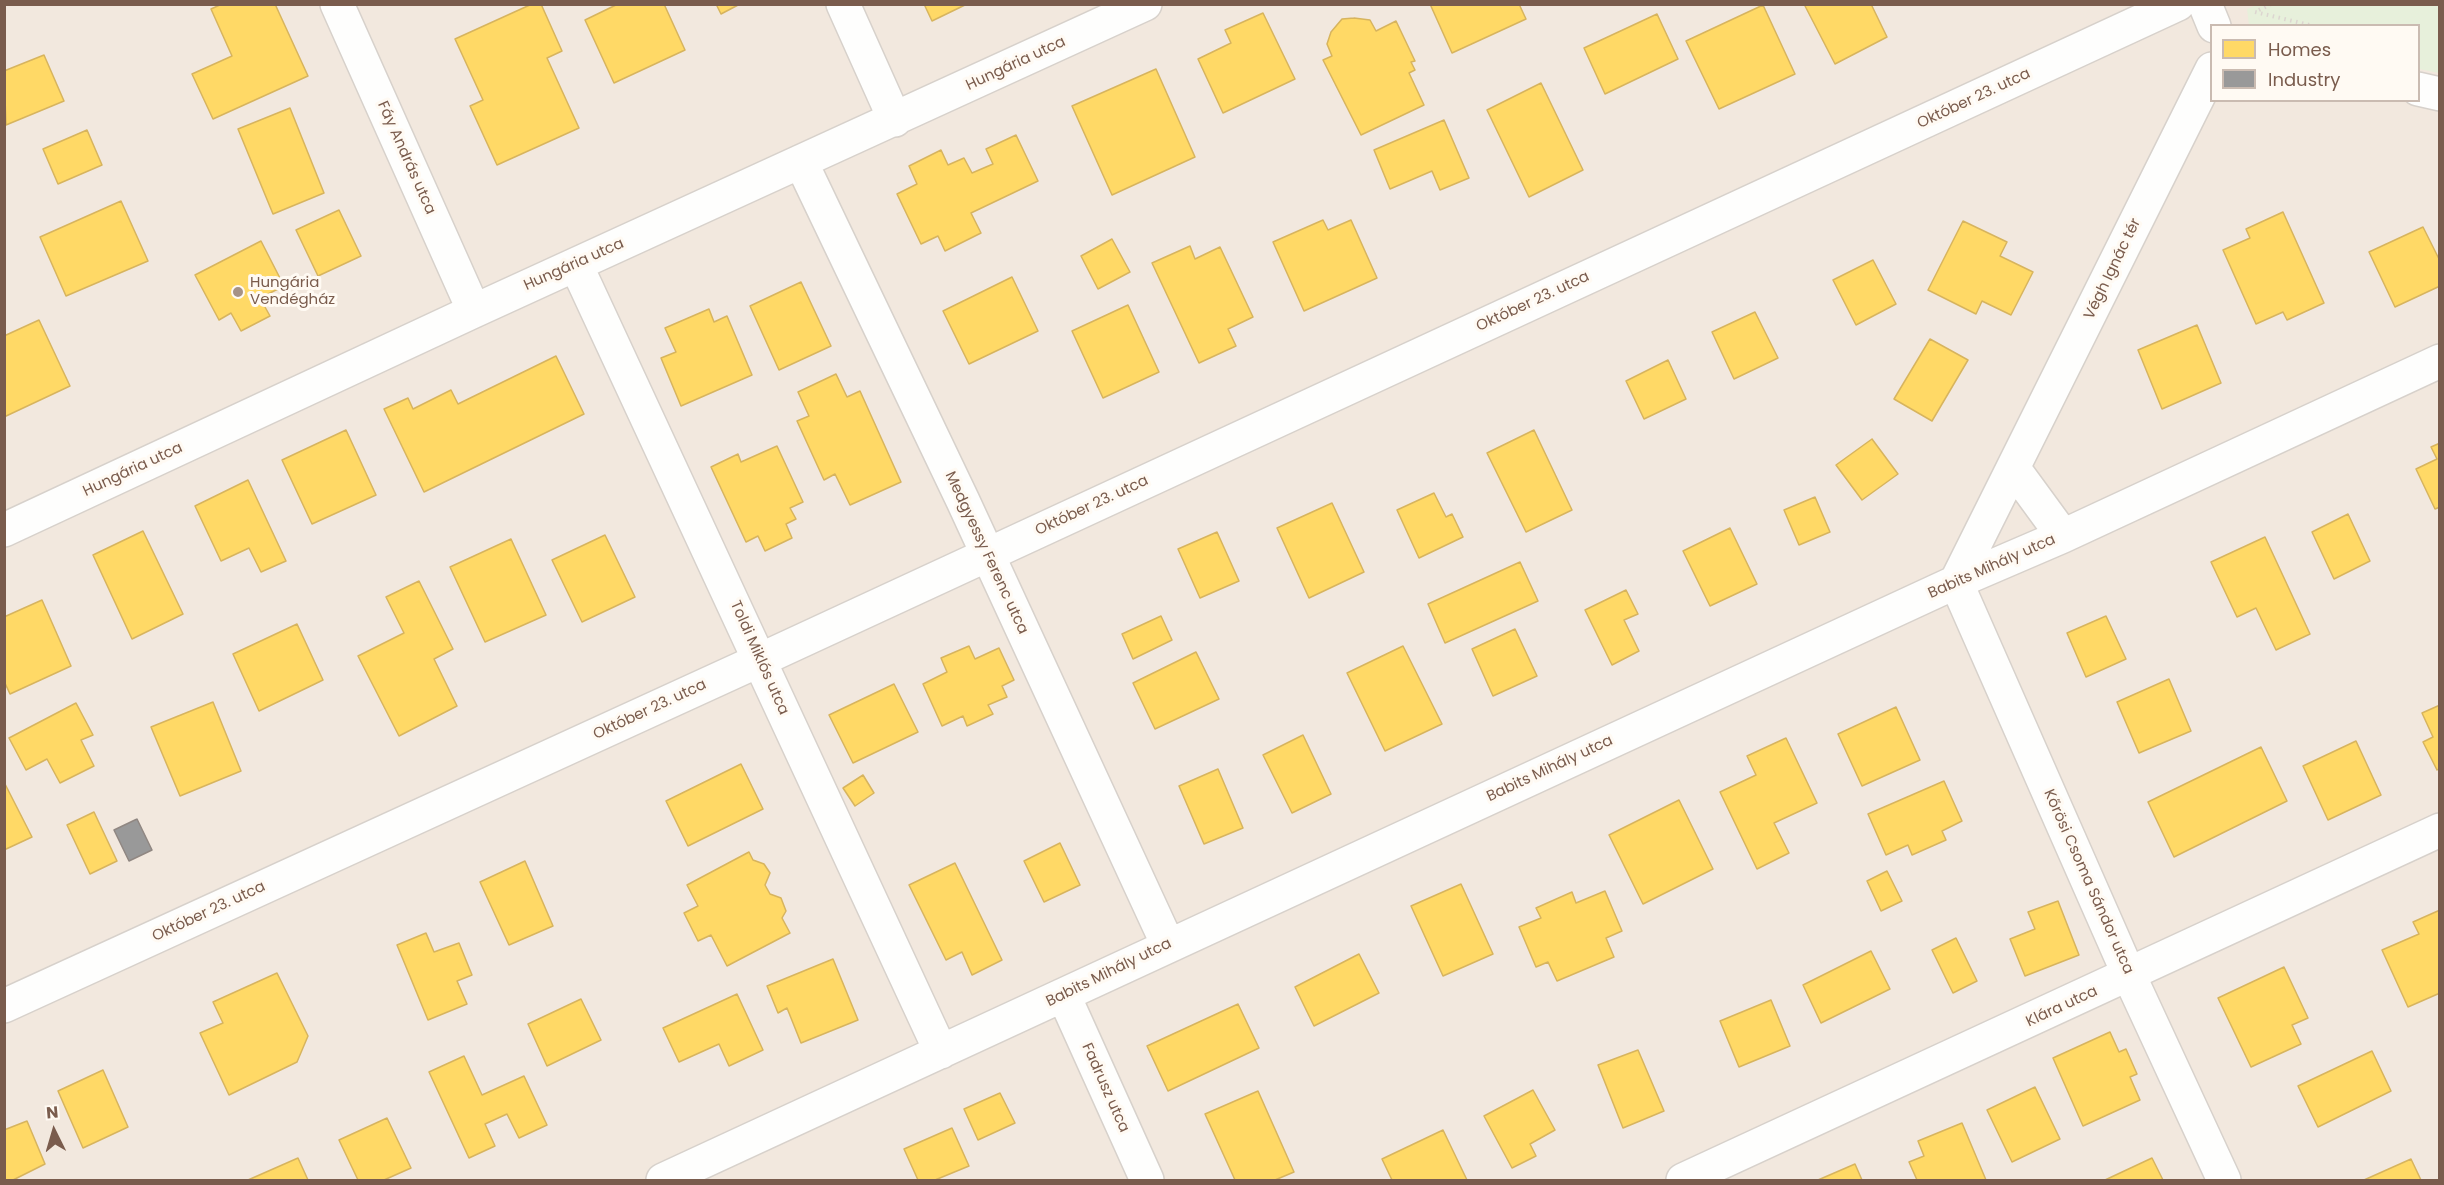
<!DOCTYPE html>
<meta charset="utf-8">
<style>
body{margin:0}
#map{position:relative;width:2444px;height:1185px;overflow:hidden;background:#f9f5f0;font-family:Poppins,sans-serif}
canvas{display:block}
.frame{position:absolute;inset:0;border:6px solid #7a5c4d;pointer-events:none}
.legend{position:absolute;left:2210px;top:24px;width:210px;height:78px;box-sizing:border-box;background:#fffaf3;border:2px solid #cabbb1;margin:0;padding:8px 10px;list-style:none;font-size:18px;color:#7a5c4d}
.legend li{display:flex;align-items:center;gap:12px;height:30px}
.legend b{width:30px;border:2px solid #cabbb1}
.north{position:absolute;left:24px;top:1101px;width:60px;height:60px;-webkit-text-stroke:4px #fffaf3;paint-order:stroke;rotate:355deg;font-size:16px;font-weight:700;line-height:24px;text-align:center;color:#7a5c4d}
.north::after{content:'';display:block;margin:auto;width:21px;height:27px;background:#7a5c4d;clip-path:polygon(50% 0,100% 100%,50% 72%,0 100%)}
</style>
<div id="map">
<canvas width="2444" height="1185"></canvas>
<div class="frame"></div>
<ul class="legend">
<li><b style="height:16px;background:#ffd966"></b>Homes</li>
<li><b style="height:16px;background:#999"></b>Industry</li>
</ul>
<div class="north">N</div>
</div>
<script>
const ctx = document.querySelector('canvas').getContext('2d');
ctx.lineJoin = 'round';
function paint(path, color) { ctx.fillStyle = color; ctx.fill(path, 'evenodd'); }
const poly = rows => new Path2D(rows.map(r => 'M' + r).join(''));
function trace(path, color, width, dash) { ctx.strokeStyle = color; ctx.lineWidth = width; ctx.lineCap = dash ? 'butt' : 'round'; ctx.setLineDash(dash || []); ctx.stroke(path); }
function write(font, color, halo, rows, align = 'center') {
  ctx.font = font + ' Poppins,sans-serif'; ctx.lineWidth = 6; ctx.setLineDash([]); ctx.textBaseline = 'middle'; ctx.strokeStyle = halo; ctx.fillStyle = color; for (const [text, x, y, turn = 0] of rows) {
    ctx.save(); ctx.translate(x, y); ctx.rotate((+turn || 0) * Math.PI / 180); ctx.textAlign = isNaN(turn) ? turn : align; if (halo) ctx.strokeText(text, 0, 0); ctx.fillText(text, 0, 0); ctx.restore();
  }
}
paint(poly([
 [5,5,2439,5,2439,1180,5,1180],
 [2212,26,2418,26,2418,100,2212,100]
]), '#f2e8de');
paint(poly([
 [2256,5,2439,5,2439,73,2419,69,2418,26,2249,25,2247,9]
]), '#e7f0db');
const homes = poly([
 [222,4,275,4,308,76,213,119,192,74,232,56,211,9,222,4],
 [532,4,541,4,562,51,547,58,579,128,497,165,470,106,483,100,455,39,532,4],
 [618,4,664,4,685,50,614,83,585,20,618,4],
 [716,4,740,4,721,14,716,4],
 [924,4,967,4,932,21,924,4],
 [1430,4,1519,4,1526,19,1452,53,1430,4],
 [1804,4,1871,4,1887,37,1835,64,1804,4],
 [1763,5,1795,74,1719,109,1686,41,1763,5],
 [1263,13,1295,79,1223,113,1198,59,1231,43,1225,30,1263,13],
 [1657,14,1678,59,1605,94,1584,48,1657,14],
 [1354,18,1370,20,1376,31,1396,21,1415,61,1411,62,1415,70,1409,73,1424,105,1361,135,1323,60,1332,56,1327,44,1331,32,1342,19,1354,18],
 [44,55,64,101,6,125,4,71,44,55],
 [1156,69,1195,157,1112,195,1072,106,1156,69],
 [1541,83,1583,170,1529,197,1487,110,1541,83],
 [290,108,324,193,273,214,238,129,290,108],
 [1444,120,1469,178,1440,190,1432,171,1390,189,1374,150,1444,120],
 [87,130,102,165,58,184,43,149,87,130],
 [1016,135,1038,181,971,213,981,233,945,251,938,236,921,244,897,194,917,184,909,166,941,150,948,165,964,158,972,173,993,164,986,149,1016,135],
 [121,201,148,261,66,296,40,237,121,201],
 [339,210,361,256,318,276,296,230,339,210],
 [2283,212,2324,303,2287,320,2283,312,2256,324,2223,250,2250,238,2246,229,2283,212],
 [1323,220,1328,230,1351,220,1377,278,1304,311,1273,242,1323,220],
 [1963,221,2007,242,2000,256,2033,272,2011,315,1982,301,1976,314,1928,290,1963,221],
 [2423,227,2440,261,2440,286,2395,307,2369,252,2423,227],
 [1112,239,1130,272,1098,289,1081,256,1112,239],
 [261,241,284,286,260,298,270,316,241,331,231,313,219,320,195,275,261,241],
 [1190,246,1195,259,1220,247,1253,317,1228,329,1236,346,1199,363,1152,263,1190,246],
 [1873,260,1896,304,1856,325,1833,280,1873,260],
 [1012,277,1038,331,969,364,943,311,1012,277],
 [801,282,831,346,779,370,750,306,801,282],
 [1128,305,1159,372,1103,398,1072,331,1128,305],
 [709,309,714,322,727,316,752,375,681,406,661,358,676,352,665,328,709,309],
 [1755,312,1778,358,1734,379,1712,332,1755,312],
 [39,320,70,386,4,417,4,336,39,320],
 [2197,325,2221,383,2162,409,2138,350,2197,325],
 [1930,339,1968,360,1932,421,1894,399,1930,339],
 [556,356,584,414,424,492,384,409,408,398,413,409,451,390,458,404,556,356],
 [1668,360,1686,399,1644,419,1626,381,1668,360],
 [836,374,847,397,860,391,901,482,850,505,835,474,824,480,797,421,809,416,798,392,836,374],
 [346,430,376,495,312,524,282,460,346,430],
 [1534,430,1572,510,1526,532,1487,453,1534,430],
 [1872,439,1898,474,1862,500,1836,465,1872,439],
 [2440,443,2440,507,2435,509,2416,469,2437,459,2431,447,2440,443],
 [777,446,803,502,790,508,796,519,786,524,792,538,765,551,758,536,746,542,711,467,738,454,741,462,777,446],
 [248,480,286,561,261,572,249,548,221,561,195,506,248,480],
 [1434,493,1446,517,1452,514,1463,537,1419,558,1397,510,1434,493],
 [1815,497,1830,532,1799,545,1784,510,1815,497],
 [1332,503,1364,572,1309,598,1277,528,1332,503],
 [2348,514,2370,561,2334,579,2312,532,2348,514],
 [1730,528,1757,584,1710,606,1683,551,1730,528],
 [143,531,183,614,132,639,93,555,143,531],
 [1217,532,1239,581,1200,598,1178,549,1217,532],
 [605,535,635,597,582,622,552,560,605,535],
 [2265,537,2310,634,2276,650,2256,608,2237,617,2211,562,2265,537],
 [511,539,546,615,485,642,450,567,511,539],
 [1520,562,1538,601,1445,643,1428,604,1520,562],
 [419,581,453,649,434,659,457,706,399,736,358,656,404,633,386,597,419,581],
 [1626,590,1638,614,1624,620,1639,651,1612,665,1585,610,1626,590],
 [42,600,71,666,10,694,4,681,4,617,42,600],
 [1161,616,1172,640,1133,659,1122,634,1161,616],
 [2106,616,2126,659,2086,677,2067,633,2106,616],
 [297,624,323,680,259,711,233,654,297,624],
 [1515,629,1537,676,1493,696,1472,649,1515,629],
 [969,646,975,659,999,648,1014,680,1002,686,1007,697,988,705,993,714,967,726,963,716,942,726,923,684,947,672,941,658,969,646],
 [1403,646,1442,724,1385,751,1347,673,1403,646],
 [1196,652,1219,699,1155,729,1133,683,1196,652],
 [2169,679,2191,731,2139,753,2117,702,2169,679],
 [894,684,918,732,853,763,829,715,894,684],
 [213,702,241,771,180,796,151,727,213,702],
 [76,703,93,735,81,740,94,766,60,783,47,759,26,770,9,738,76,703],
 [2440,705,2440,768,2437,770,2423,742,2433,737,2422,713,2440,705],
 [1896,707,1920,760,1862,786,1838,734,1896,707],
 [1303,735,1331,794,1292,813,1263,755,1303,735],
 [1786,738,1817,803,1774,823,1789,853,1757,869,1720,792,1756,775,1747,756,1786,738],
 [2356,741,2381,795,2328,820,2303,766,2356,741],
 [2261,747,2287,801,2174,857,2148,802,2261,747],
 [741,764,763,809,688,846,666,801,741,764],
 [1218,769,1243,828,1204,844,1179,786,1218,769],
 [863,775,874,793,855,806,843,788,863,775],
 [1944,781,1962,821,1942,831,1946,840,1912,855,1908,845,1886,855,1868,814,1944,781],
 [4,782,32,837,4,850,4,782],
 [1679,800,1713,869,1643,904,1609,835,1679,800],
 [94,812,117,861,90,874,67,825,94,812],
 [1060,843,1080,885,1044,902,1024,861,1060,843],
 [749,852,753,860,764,864,770,873,765,885,770,894,781,898,786,911,782,918,790,933,727,966,711,935,698,941,684,913,698,906,687,885,749,852],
 [525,861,553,926,509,945,480,882,525,861],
 [955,863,1002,960,972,975,962,952,946,960,909,885,955,863],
 [1887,871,1902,901,1881,911,1867,881,1887,871],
 [1461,884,1493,954,1443,976,1411,906,1461,884],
 [1605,891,1622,931,1606,938,1614,957,1557,981,1548,962,1536,967,1519,927,1541,918,1536,908,1572,892,1576,903,1605,891],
 [2058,901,2079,955,2025,976,2010,939,2035,929,2028,912,2058,901],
 [2440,910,2440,993,2408,1007,2382,950,2419,934,2413,922,2440,910],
 [426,933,434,952,459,943,472,975,457,981,467,1004,428,1020,397,945,426,933],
 [1956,938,1977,981,1953,993,1932,950,1956,938],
 [1871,951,1890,989,1821,1023,1803,985,1871,951],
 [1359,954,1379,993,1314,1026,1295,987,1359,954],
 [833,959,858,1020,801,1043,787,1008,778,1013,767,986,833,959],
 [2284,967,2308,1018,2292,1025,2301,1044,2251,1067,2218,998,2284,967],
 [277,973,308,1036,297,1062,229,1095,200,1033,223,1023,213,1002,277,973],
 [737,994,763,1050,729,1066,719,1044,679,1062,663,1028,737,994],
 [581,999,601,1040,547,1066,528,1024,581,999],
 [1771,1000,1790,1046,1739,1067,1720,1021,1771,1000],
 [1238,1004,1259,1048,1168,1091,1147,1046,1238,1004],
 [2110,1032,2119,1052,2126,1049,2137,1074,2130,1077,2140,1100,2083,1126,2053,1058,2110,1032],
 [1638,1050,1664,1111,1623,1128,1598,1065,1638,1050],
 [2372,1051,2391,1091,2318,1127,2298,1086,2372,1051],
 [464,1056,482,1095,524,1076,547,1125,519,1138,507,1114,485,1124,495,1146,469,1158,429,1072,464,1056],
 [103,1070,128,1127,83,1148,58,1091,103,1070],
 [2035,1087,2060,1139,2012,1162,1987,1110,2035,1087],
 [1533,1090,1555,1130,1530,1144,1536,1156,1512,1168,1484,1116,1533,1090],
 [1258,1091,1294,1172,1275,1180,1235,1180,1205,1114,1258,1091],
 [1000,1093,1015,1123,978,1140,964,1109,1000,1093],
 [387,1118,411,1168,384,1180,358,1180,339,1140,387,1118],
 [27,1121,45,1164,13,1180,4,1180,4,1130,27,1121],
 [1962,1123,1986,1180,1917,1180,1909,1162,1924,1156,1918,1141,1962,1123],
 [952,1128,969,1166,935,1180,918,1180,904,1149,952,1128],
 [1443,1130,1467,1180,1392,1180,1382,1159,1443,1130],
 [298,1158,308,1180,248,1180,298,1158],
 [2152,1158,2163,1180,2105,1180,2152,1158],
 [2411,1159,2421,1180,2364,1180,2411,1159],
 [1855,1164,1862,1180,1818,1180,1855,1164]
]);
paint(homes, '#ffd966');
trace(homes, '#d7b45e', 1.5);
const industry = poly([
 [137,819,152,850,129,861,114,830,137,819]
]);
paint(industry, '#999');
trace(industry, '#908782', 1.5);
const minor = poly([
 [337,4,474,311],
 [843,4,895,120],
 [2205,4,2214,26],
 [2212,69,1956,582,2129,975,2224,1180],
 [2418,89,2440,94],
 [801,162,963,501,1168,945],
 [576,265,941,1052],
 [2014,469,2063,536],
 [4,530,474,311,1145,4],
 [1064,996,1147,1180],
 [4,1006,760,660,2178,4],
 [663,1180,1956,582,2063,536,2440,361],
 [1683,1180,2440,830]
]);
trace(minor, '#d7d1cb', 36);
trace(poly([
 [2271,4,2255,12,2314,26]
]), '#dcd5d0', 4, [1.5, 4.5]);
trace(minor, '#fefefd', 33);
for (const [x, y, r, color] of [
 [238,292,6,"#a69286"]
]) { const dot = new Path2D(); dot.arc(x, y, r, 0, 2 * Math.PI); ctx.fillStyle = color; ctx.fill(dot); trace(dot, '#fffaf3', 2); }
write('15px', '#7a5c4d', '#fffaf3', [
 ["Hungária utca",1016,64,-25],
 ["Október 23. utca",1974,99,-25],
 ["Fáy András utca",406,158,66],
 ["Hungária utca",574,265,-24],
 ["Végh Ignác tér",2113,269,-64],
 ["Október 23. utca",1533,302,-25],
 ["Hungária utca",133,470,-25],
 ["Október 23. utca",1092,506,-25],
 ["Medgyessy Ferenc utca",986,553,65],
 ["Babits Mihály utca",1992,567,-24],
 ["Toldi Miklós utca",759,658,66],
 ["Október 23. utca",650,710,-25],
 ["Babits Mihály utca",1550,769,-25],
 ["Kőrösi Csoma Sándor utca",2088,882,66],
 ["Október 23. utca",209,912,-25],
 ["Babits Mihály utca",1109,973,-26],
 ["Klára utca",2062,1007,-25],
 ["Fadrusz utca",1105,1088,66]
]);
write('15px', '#7a5c4d', '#fffaf3', [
 ["Hungária",250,283],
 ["Vendégház",250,300]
], 'left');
</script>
